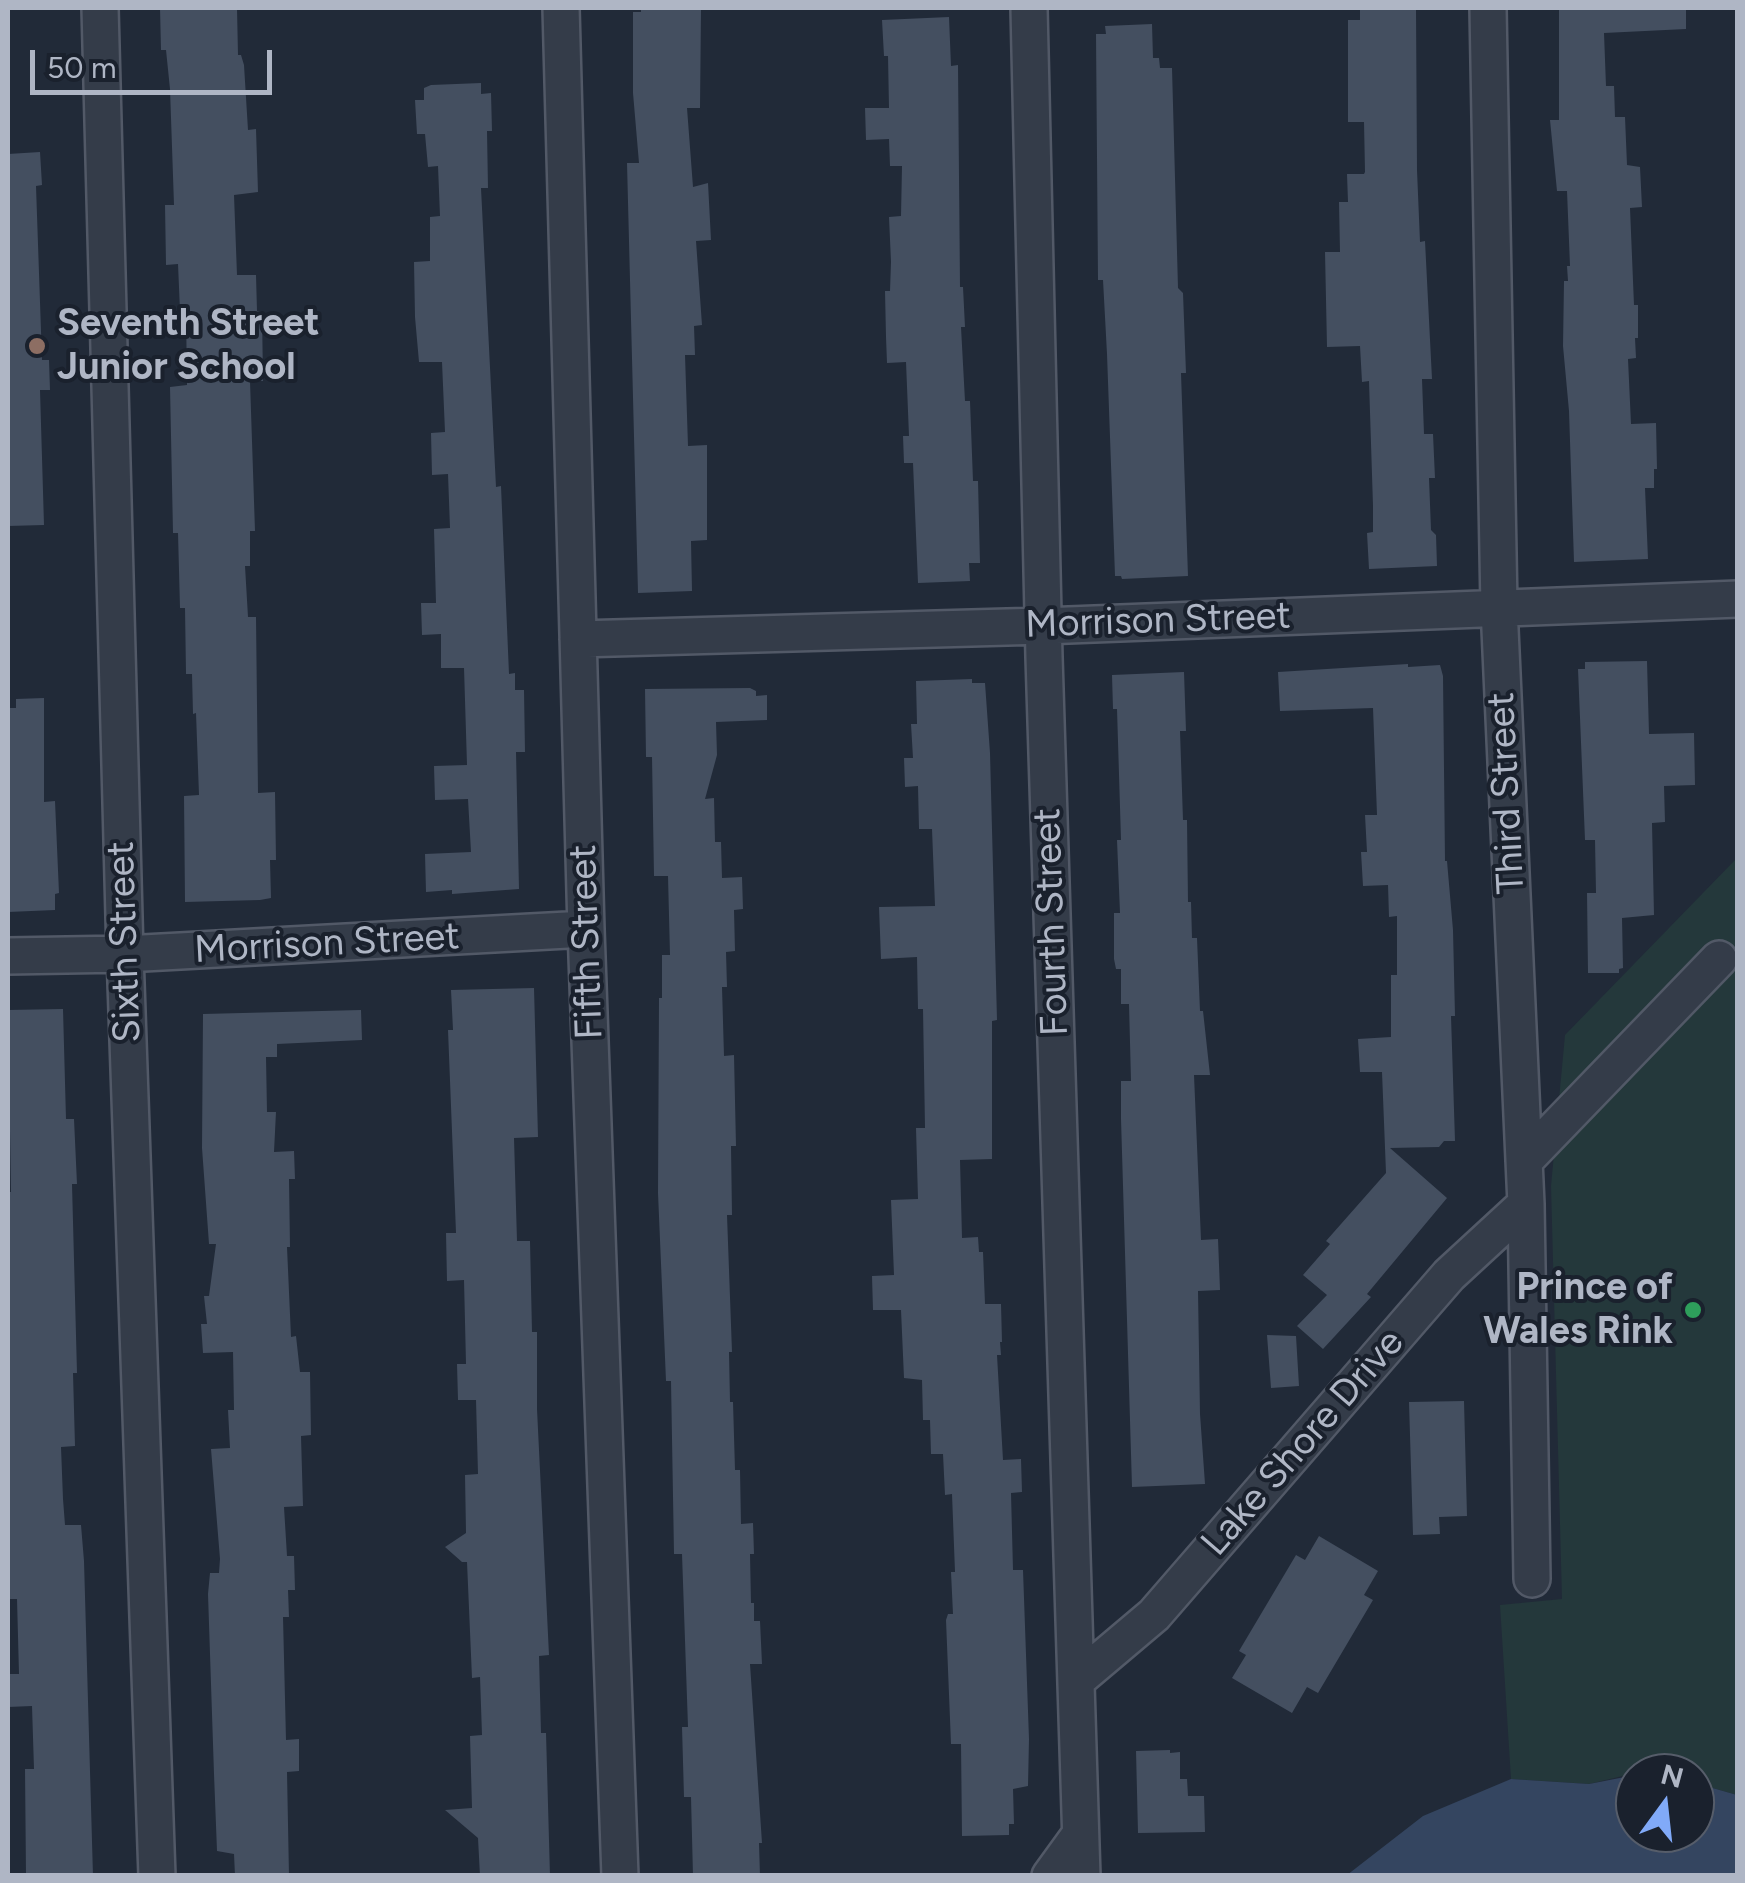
<!DOCTYPE html>
<style>
body{margin:0}
#map{position:relative;width:1745px;height:1883px;overflow:hidden;background:#212a38;font-family:Figtree,sans-serif}
canvas{display:block}
.frame{position:absolute;inset:0;border:10px solid #afb6c5;pointer-events:none}
.north{position:absolute;left:1615px;top:1753px;width:100px;height:100px;box-sizing:border-box;background:#1a212d;border:2px solid #565d6a;border-radius:50%;rotate:15deg;font-size:28px;font-weight:700;line-height:40px;text-align:center;color:#afb6c5}
.north::after{content:'';display:block;margin:auto;width:35px;height:45px;background:#81aaf8;clip-path:polygon(50% 0,100% 100%,50% 72%,0 100%)}
.scale{position:absolute;left:30px;top:50px;width:242px;height:45px;box-sizing:border-box;border:5px solid #afb6c5;border-top:0;padding-left:12px;font-size:30px;line-height:35px;white-space:nowrap;color:#afb6c5;-webkit-text-stroke:8px #1a212d;paint-order:stroke}
</style>
<div id="map">
<canvas width="1745" height="1883"></canvas>
<div class="frame"></div>
<div class="north">N</div>
<div class="scale">50 m</div>
</div>
<script>
const ctx = document.querySelector('canvas').getContext('2d');
ctx.lineJoin = 'round';
function paint(path, color) { ctx.fillStyle = color; ctx.fill(path, 'evenodd'); }
const poly = rows => new Path2D(rows.map(r => 'M' + r).join(''));
function trace(path, color, width, dash) { ctx.strokeStyle = color; ctx.lineWidth = width; ctx.lineCap = dash ? 'butt' : 'round'; ctx.setLineDash(dash || []); ctx.stroke(path); }
function write(font, color, halo, rows, align = 'center') {
  ctx.font = font + ' Figtree,sans-serif'; ctx.lineWidth = 8; ctx.setLineDash([]); ctx.textBaseline = 'middle'; ctx.strokeStyle = halo; ctx.fillStyle = color; for (const [text, x, y, turn = 0] of rows) {
    ctx.save(); ctx.translate(x, y); ctx.rotate((+turn || 0) * Math.PI / 180); ctx.textAlign = isNaN(turn) ? turn : align; if (halo) ctx.strokeText(text, 0, 0); ctx.fillText(text, 0, 0); ctx.restore();
  }
}
paint(poly([
 [1737,858,1737,1795,1695,1783,1695,1773,1635,1773,1589,1784,1511,1779,1500,1605,1562,1599,1551,1186,1565,1035]
]), '#24383b');
paint(poly([
 [1635,1775,1635,1833,1695,1833,1695,1783,1737,1795,1737,1875,1347,1875,1423,1816,1511,1779,1589,1784]
]), '#344560');
paint(poly([
 [160,8,237,8,238,55,241,55,244,65,248,130,256,129,258,192,234,195,237,275,256,275,257,311,262,311,263,381,250,381,255,531,250,531,250,566,245,566,248,617,256,617,258,793,275,792,276,860,270,860,271,898,260,900,185,902,184,796,199,795,196,713,193,714,192,674,186,674,185,608,180,608,178,533,173,533,170,387,187,385,186,311,180,311,178,264,166,265,165,205,174,205,170,89,166,50,161,50],
 [641,8,701,8,700,108,687,108,693,187,708,183,711,240,696,241,702,325,694,326,695,355,685,355,688,446,707,445,707,540,691,541,692,591,638,593,627,163,639,163,633,93,633,12,641,12],
 [1360,8,1416,8,1417,170,1420,242,1425,241,1432,379,1422,379,1424,434,1433,434,1435,478,1429,478,1431,530,1436,535,1437,566,1369,569,1367,533,1373,532,1373,506,1369,381,1362,382,1360,346,1327,347,1325,252,1340,252,1339,202,1348,202,1347,174,1364,174,1365,172,1364,122,1348,122,1348,20,1360,20],
 [1559,8,1686,8,1686,29,1604,33,1606,86,1614,86,1615,117,1625,117,1627,165,1640,167,1642,207,1630,208,1634,305,1638,305,1638,338,1635,338,1636,358,1628,359,1631,424,1656,423,1657,469,1654,469,1654,488,1645,488,1648,559,1574,562,1569,411,1563,346,1564,281,1568,281,1567,266,1570,266,1567,191,1557,191,1550,120,1559,120],
 [949,17,951,66,958,65,960,287,963,287,965,327,961,327,965,401,970,401,973,481,978,481,980,563,969,563,970,581,918,583,913,463,904,463,903,436,909,436,906,362,887,363,886,337,885,291,890,291,891,262,889,217,901,216,902,166,890,166,889,139,866,140,865,108,889,108,888,56,884,56,882,20],
 [1152,24,1153,58,1159,58,1160,68,1172,68,1178,288,1183,293,1186,373,1181,373,1188,576,1122,579,1121,576,1115,576,1107,354,1103,280,1098,280,1096,34,1106,34,1105,26],
 [481,83,481,94,491,93,492,131,487,131,488,188,481,188,496,487,501,486,509,674,515,673,515,690,524,690,525,752,516,752,519,889,452,894,452,890,426,892,425,854,471,852,468,799,435,800,434,766,467,765,464,668,441,668,441,634,422,635,421,603,436,603,434,529,450,528,448,474,432,475,431,433,445,432,442,362,419,362,415,317,414,262,430,261,430,217,440,216,438,166,428,167,425,134,417,134,415,100,424,100,424,88,431,85],
 [40,152,42,185,36,186,42,360,49,360,50,390,40,390,44,525,8,526,8,154],
 [1647,661,1649,734,1694,733,1695,785,1664,786,1665,822,1652,823,1654,915,1622,918,1623,968,1619,969,1619,973,1588,973,1587,893,1596,893,1595,840,1585,840,1578,669,1585,669,1585,662],
 [1408,664,1408,667,1440,665,1443,676,1445,861,1447,861,1453,930,1455,1016,1451,1016,1455,1141,1444,1141,1439,1147,1390,1148,1447,1198,1367,1294,1371,1297,1323,1349,1297,1326,1327,1295,1303,1275,1330,1244,1326,1241,1386,1173,1382,1072,1360,1072,1358,1039,1391,1037,1391,975,1397,975,1397,916,1389,917,1388,885,1363,886,1361,852,1367,852,1365,815,1377,815,1373,708,1280,711,1278,672],
 [1184,672,1186,731,1180,731,1183,820,1187,820,1188,902,1191,902,1192,938,1197,938,1200,1011,1203,1011,1210,1075,1194,1075,1201,1240,1218,1239,1220,1290,1198,1291,1200,1414,1205,1484,1132,1487,1121,1119,1121,1081,1131,1081,1129,1004,1121,1004,1121,969,1116,969,1114,959,1114,913,1120,913,1117,840,1121,840,1117,709,1113,709,1112,675],
 [972,679,972,683,985,683,990,753,997,1020,992,1021,992,1159,960,1160,962,1238,978,1237,979,1252,983,1252,985,1304,1001,1304,1002,1342,1000,1342,1001,1355,997,1355,1003,1460,1021,1459,1022,1492,1011,1493,1013,1570,1023,1570,1029,1739,1028,1786,1013,1789,1014,1824,1009,1824,1009,1835,962,1836,961,1744,951,1744,946,1620,948,1614,953,1614,951,1572,955,1572,952,1494,945,1495,943,1454,931,1454,930,1420,923,1420,922,1380,904,1378,901,1310,873,1310,872,1276,894,1275,891,1200,918,1199,916,1128,925,1128,923,1009,918,1009,917,957,881,959,879,907,935,906,932,829,919,829,918,786,905,787,904,758,913,758,911,724,917,724,916,681],
 [750,688,756,691,756,696,767,695,767,720,716,722,717,755,705,799,714,798,715,842,721,842,722,878,742,877,743,909,734,910,735,951,726,952,727,987,722,987,724,1056,734,1055,736,1146,731,1146,732,1215,727,1215,732,1352,729,1352,730,1402,733,1402,735,1470,740,1470,741,1524,753,1523,754,1554,750,1554,751,1603,754,1603,754,1621,760,1621,762,1664,750,1664,762,1843,759,1843,760,1876,693,1876,691,1797,684,1797,682,1727,688,1727,682,1554,674,1554,671,1381,666,1381,658,1193,659,998,662,998,662,955,670,955,668,876,654,876,652,757,646,757,645,689],
 [44,698,44,802,55,801,59,893,55,894,55,910,8,912,8,708,16,708,16,699],
 [534,988,538,1137,514,1138,517,1241,530,1241,532,1332,537,1332,537,1409,549,1655,539,1656,541,1733,546,1733,550,1876,480,1876,478,1838,445,1810,472,1808,470,1736,482,1735,480,1677,472,1678,467,1562,462,1562,445,1547,466,1533,465,1475,478,1474,476,1400,458,1400,457,1364,466,1364,464,1280,447,1281,446,1233,456,1233,448,1030,453,1030,451,990],
 [63,1009,66,1119,74,1119,77,1184,72,1184,77,1373,73,1373,75,1446,61,1447,63,1499,65,1525,81,1525,84,1561,93,1876,26,1876,25,1769,34,1769,32,1706,8,1707,8,1674,19,1674,17,1599,8,1599,8,1192,11,1192,8,1010],
 [361,1010,362,1040,277,1044,277,1057,266,1057,267,1112,276,1112,274,1152,294,1151,295,1179,289,1179,290,1247,287,1247,291,1337,296,1336,300,1372,310,1372,311,1435,301,1436,303,1506,284,1507,287,1556,294,1556,295,1590,288,1590,289,1617,283,1617,286,1740,299,1739,299,1771,287,1772,289,1876,235,1876,234,1854,217,1851,214,1774,208,1594,210,1573,219,1573,220,1559,211,1449,230,1448,228,1410,234,1410,233,1352,203,1353,201,1324,207,1324,204,1296,209,1296,216,1244,209,1244,202,1148,203,1014],
 [1267,1335,1296,1336,1299,1386,1271,1388],
 [1464,1401,1467,1516,1439,1517,1440,1534,1413,1535,1409,1402],
 [1319,1536,1378,1571,1364,1595,1373,1600,1318,1693,1307,1687,1292,1713,1232,1678,1246,1655,1239,1651,1296,1555,1305,1560],
 [1170,1750,1170,1753,1180,1752,1180,1779,1187,1779,1188,1796,1204,1796,1205,1832,1138,1833,1136,1751]
]), '#444f60');
const minor = poly([
 [100,8,125,954,157,1876],
 [561,8,586,929,620,1876],
 [1029,8,1044,657,1082,1876],
 [1488,8,1499,607,1526,1204,1532,1579],
 [578,639,1043,626,1738,599],
 [8,956,125,954,586,929],
 [1524,1161,1719,959],
 [1077,1680,1154,1615,1449,1275,1526,1204],
 [1050,1876,1079,1836]
]);
trace(minor, '#525967', 40);
trace(minor, '#343c49', 35);
for (const [x, y, r, color] of [
 [37,346,10,"#8d6e63"],
 [1693,1310,10,"#2e9e5b"]
]) { const dot = new Path2D(); dot.arc(x, y, r, 0, 2 * Math.PI); ctx.fillStyle = color; ctx.fill(dot); trace(dot, '#1a212d', 4); }
write('bold 38px', '#afb6c5', '#1a212d', [
 ["Seventh Street",57,324],
 ["Junior School",57,368],
 ["Prince of",1673,1288,"right"],
 ["Wales Rink",1673,1332,"right"]
], 'left');
write('38px', '#afb6c5', '#1a212d', [
 ["Morrison Street",1158,621,-2],
 ["Third Street",1507,793,-93],
 ["Fourth Street",1052,922,-92],
 ["Sixth Street",125,942,-92],
 ["Fifth Street",587,942,-92],
 ["Morrison Street",327,944,-3],
 ["Lake Shore Drive",1303,1443,-49]
]);
</script>
